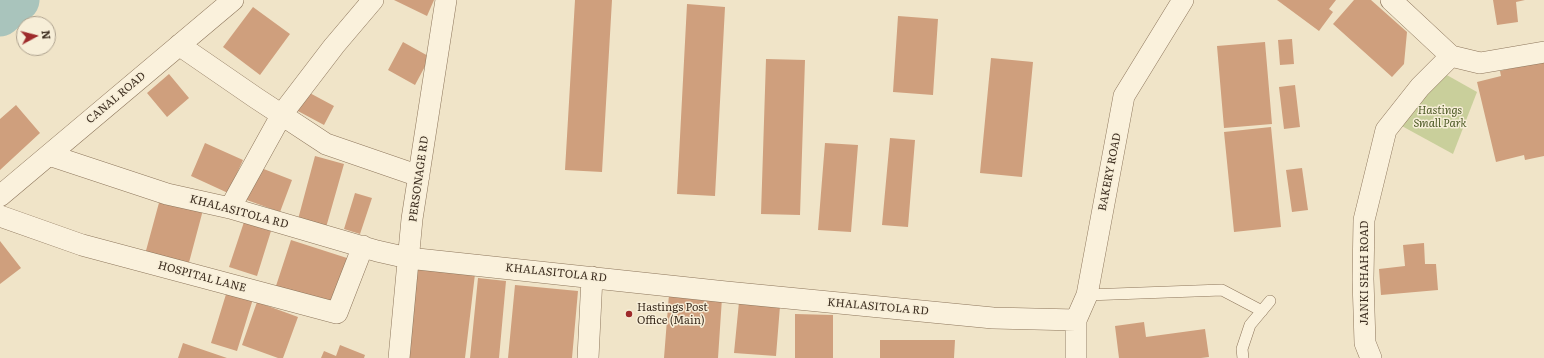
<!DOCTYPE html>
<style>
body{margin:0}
#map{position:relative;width:1544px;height:358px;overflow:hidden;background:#f0e4c8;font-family:Literata,serif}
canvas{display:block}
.north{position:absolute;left:16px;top:16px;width:40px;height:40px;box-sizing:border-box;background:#f7eed8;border:1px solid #ada18e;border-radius:50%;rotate:83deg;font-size:11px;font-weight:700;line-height:16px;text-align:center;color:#3d2e20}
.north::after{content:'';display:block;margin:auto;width:14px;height:18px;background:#9e2a2b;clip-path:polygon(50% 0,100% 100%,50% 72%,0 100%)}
</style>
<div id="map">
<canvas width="1544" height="358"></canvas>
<div class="north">N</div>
</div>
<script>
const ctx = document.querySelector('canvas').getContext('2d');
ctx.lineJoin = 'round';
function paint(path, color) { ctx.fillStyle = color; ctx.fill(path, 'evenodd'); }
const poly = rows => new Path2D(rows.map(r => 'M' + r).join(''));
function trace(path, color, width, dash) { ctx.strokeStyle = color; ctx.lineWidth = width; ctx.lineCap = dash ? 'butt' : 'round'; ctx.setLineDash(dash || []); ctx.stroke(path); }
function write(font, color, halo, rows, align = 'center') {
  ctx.font = font + ' Literata,serif'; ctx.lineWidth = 3; ctx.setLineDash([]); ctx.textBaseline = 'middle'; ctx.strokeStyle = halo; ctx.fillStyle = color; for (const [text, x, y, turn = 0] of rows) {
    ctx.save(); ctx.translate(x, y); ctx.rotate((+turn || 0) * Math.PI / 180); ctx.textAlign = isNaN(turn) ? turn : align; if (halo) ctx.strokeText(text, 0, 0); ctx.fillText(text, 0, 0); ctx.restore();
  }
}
paint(poly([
 [1445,74,1477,92,1453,154,1400,125]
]), '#c9cf9b');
trace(poly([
 [0,15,18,0]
]), '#a9c4bc', 43);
paint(poly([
 [394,0,434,0,427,16],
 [575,0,612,0,602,172,565,170],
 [1277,0,1336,0,1329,9,1333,12,1319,31],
 [1354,0,1371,0,1407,32,1404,64,1392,77,1333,24],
 [1493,0,1525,0,1516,2,1518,22,1497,25],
 [687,4,725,7,715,196,677,194],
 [253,7,290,34,260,75,223,47],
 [898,16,938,19,933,95,893,92],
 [1292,39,1294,64,1280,65,1278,40],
 [403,42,430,57,415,85,388,70],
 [1265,42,1272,124,1224,128,1217,46],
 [991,58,1033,62,1022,177,980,173],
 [766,59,805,60,800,215,761,214],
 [1544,60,1544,156,1525,160,1524,155,1496,162,1477,82,1501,76,1500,71],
 [169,74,189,98,167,117,147,93],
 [1295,85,1300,127,1284,129,1279,87],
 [306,91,334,106,324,125,296,110],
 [16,105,40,133,0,170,0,119],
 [1271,127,1281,227,1234,232,1224,132],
 [890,138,915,140,908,227,882,225],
 [205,143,243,160,228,193,191,176],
 [825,143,858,145,851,232,818,230],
 [315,156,344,164,325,231,297,223],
 [256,166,292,180,280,212,244,199],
 [1302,168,1308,210,1292,212,1286,170],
 [355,193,372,198,360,234,344,229],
 [160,199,203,210,187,270,144,258],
 [244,222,271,231,257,276,229,267],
 [291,240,350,259,334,308,275,289],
 [0,241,21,268,0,284],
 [1424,243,1425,264,1436,264,1438,290,1381,295,1379,269,1405,266,1403,245],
 [418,267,475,274,465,358,407,358],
 [478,278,506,281,499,358,470,358],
 [515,285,578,291,572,358,508,358],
 [227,291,253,299,237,351,211,343],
 [669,294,722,298,718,358,664,358],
 [257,302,298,317,283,358,278,358,242,345],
 [739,302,780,306,776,356,734,353],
 [795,314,833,315,833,358,795,358],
 [1144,322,1146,337,1205,329,1209,357,1201,358,1119,358,1115,326],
 [880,340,955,340,954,358,880,358],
 [183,343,227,358,178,358],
 [340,345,365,355,364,358,321,358,324,351,336,356]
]), '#cf9f7d');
const lane = poly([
 [1087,295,1222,290,1262,311],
 [1243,358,1242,349,1250,325,1270,301]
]);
const street = poly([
 [179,45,256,98,326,144,419,176],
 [1451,56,1480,63,1544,52],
 [49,155,167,194,230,208,377,251,408,258,726,292,993,318,1076,320],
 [0,196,233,0],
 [230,208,282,114,334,46,373,0],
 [0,216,82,245,337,313,363,246],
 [399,358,412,219,446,0],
 [588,358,592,277],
 [1076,358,1076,320,1087,295,1124,96,1183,0],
 [1371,358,1365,343,1363,279,1364,220,1386,130,1420,87,1451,56,1391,0]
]);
trace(lane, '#8d765c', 12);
trace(street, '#8d765c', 22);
trace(lane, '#faf1dc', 11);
trace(street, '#faf1dc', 21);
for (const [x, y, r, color] of [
 [629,314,4,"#9e2a2b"]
]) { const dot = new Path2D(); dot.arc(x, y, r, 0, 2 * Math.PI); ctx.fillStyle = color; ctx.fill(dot); trace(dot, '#f7eed8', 1.5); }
write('11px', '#3d2e20', '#f7eed8', [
 ["CANAL ROAD",116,98,-40],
 ["BAKERY ROAD",1110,172,-79],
 ["PERSONAGE RD",419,179,-82],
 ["KHALASITOLA RD",239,212,15],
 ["KHALASITOLA RD",556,273,6],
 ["JANKI SHAH ROAD",1365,273,-90],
 ["HOSPITAL LANE",202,277,15],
 ["KHALASITOLA RD",878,307,5]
]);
write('italic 11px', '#4d5a26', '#f7eed8', [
 ["Hastings",1440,111],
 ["Small Park",1440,124]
]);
write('11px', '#3d2e20', '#f7eed8', [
 ["Hastings Post",637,308],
 ["Office (Main)",637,321]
], 'left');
</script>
